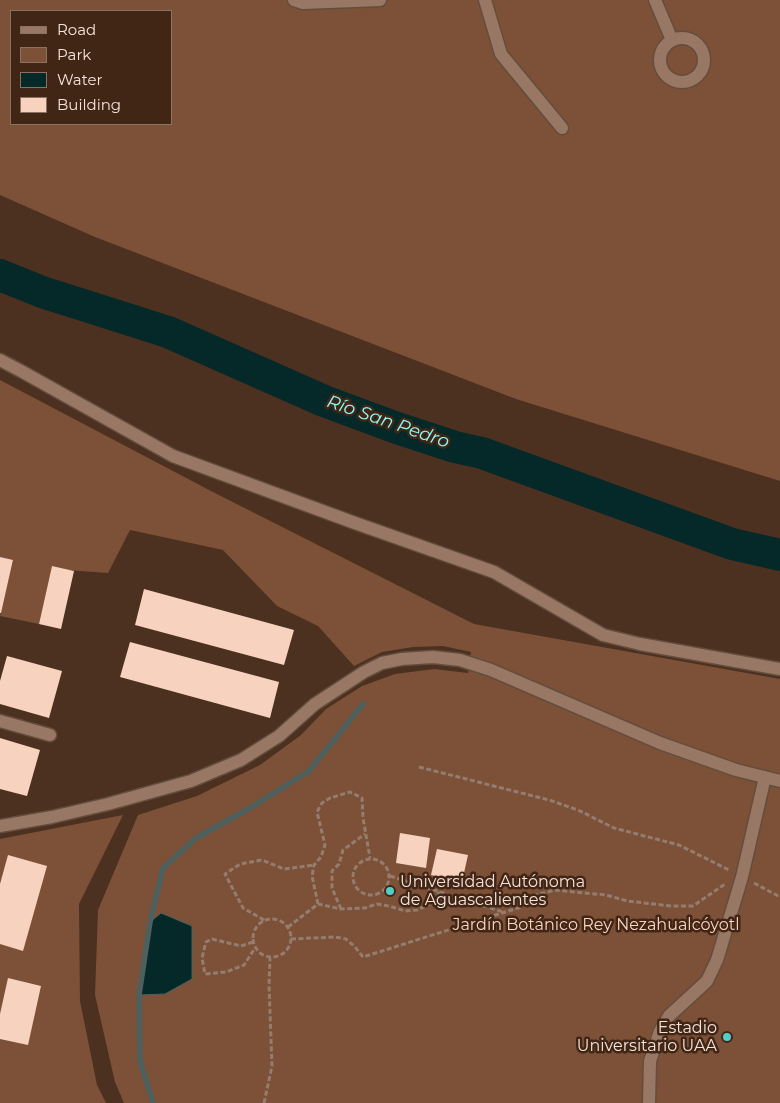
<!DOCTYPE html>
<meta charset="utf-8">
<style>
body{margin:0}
#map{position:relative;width:780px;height:1103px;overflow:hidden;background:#4c3020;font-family:Montserrat,sans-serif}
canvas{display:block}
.legend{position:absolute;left:10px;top:10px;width:162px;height:115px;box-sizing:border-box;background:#412616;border:1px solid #897264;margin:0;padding:6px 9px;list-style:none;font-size:15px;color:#f5e3d8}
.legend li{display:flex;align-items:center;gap:10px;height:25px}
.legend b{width:25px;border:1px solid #897264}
</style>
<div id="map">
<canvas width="780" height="1103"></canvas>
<ul class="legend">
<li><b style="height:6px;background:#987865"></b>Road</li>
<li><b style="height:14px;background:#7c5137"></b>Park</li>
<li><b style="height:14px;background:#052828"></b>Water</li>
<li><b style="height:14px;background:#f7d3bf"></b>Building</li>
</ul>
</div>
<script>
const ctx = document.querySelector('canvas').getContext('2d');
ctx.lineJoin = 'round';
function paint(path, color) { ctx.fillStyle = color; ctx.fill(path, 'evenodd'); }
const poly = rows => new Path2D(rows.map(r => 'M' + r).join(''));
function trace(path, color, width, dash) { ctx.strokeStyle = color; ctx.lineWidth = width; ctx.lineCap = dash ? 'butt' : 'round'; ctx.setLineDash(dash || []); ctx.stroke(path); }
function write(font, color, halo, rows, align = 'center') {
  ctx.font = font + ' Montserrat,sans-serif'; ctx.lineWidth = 5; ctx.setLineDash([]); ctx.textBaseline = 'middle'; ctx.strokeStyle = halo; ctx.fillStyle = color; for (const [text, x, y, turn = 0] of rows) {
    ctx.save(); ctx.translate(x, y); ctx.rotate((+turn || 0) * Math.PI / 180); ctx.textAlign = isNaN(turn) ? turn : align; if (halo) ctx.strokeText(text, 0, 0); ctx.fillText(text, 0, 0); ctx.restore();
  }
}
paint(poly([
 [0,0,780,0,780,481,516,399,95,237,0,195],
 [11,11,171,11,171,124,11,124],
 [0,380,211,491,474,624,780,679,780,1103,124,1103,115,1082,95,995,98,910,138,815,197,796,260,765,301,735,326,709,362,686,395,674,434,669,468,673,471,652,443,646,413,647,382,652,354,666,318,626,277,606,223,550,130,530,108,573,67,570,52,566,39,624,0,616,13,561,0,557],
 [123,815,79,904,80,1001,97,1085,106,1103,0,1103,0,839]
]), '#7c5137');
const water = poly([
 [161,913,192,926,192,979,165,994,139,995,150,922,161,913]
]);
paint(water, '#052828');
trace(water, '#4d605d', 1);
trace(poly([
 [153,1103,140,1061,139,995,150,922,163,868,196,838,250,808,309,771,363,704]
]), '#4d605d', 5.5);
trace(poly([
 [0,275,42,292,168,332,324,401,397,428,455,447,482,453,732,544,780,555]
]), '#052828', 32);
paint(poly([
 [0,557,13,560,1,613,0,613],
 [52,566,74,571,61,629,39,624],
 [144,589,294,630,284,665,135,625],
 [130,642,279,682,270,718,120,677],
 [7,656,62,671,49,718,0,704,0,681],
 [0,738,40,750,27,796,0,789],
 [400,833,430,838,426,868,396,863],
 [437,849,468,855,462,882,431,875],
 [8,855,47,866,23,951,0,944,0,884],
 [8,978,41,986,28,1045,0,1039,0,1014]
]), '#f7d3bf');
const minor = poly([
 [294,0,303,3,380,0],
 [485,0,501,54,562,128],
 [655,0,672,40],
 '660 60a22 22 0 1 1 44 0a22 22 0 1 1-44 0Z',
 [0,360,21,371,173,456,355,523,494,572,603,635,640,644,780,669],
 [0,721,50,735],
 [0,826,52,817,108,804,191,781,241,760,279,736,315,704,364,672,382,663,402,659,433,657,460,660,491,670,660,743,736,770,780,781],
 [649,1103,650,1061,660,1031,669,1016,707,981,717,960,742,877,765,777]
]);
trace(minor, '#644d3d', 15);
trace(poly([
 [419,767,549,800,578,810,614,828,679,845,729,870],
 '353 877a18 18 0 1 1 36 0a18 18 0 1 1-36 0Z',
 [390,876,503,912],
 [754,883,780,897],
 [318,904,312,876,314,865,321,857,325,845,317,812,322,803,330,798,350,792,362,798,363,818,370,858],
 [341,909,332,888,332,871,339,864,343,850,365,834],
 '253 938a19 19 0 1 1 38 0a19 19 0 1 1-38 0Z',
 [264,920,243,908,225,874,240,864,262,860,284,869,314,865],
 [288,927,318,904,341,909,365,908,377,904,389,906,405,911,417,910,430,904,440,892],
 [291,939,335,937,346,939,355,947,363,957,521,907,532,896,555,890,606,895,627,901,671,906,693,906,725,884],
 [253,942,241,946,212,939,206,942,202,958,205,974,226,972,244,965,255,948],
 [264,1103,272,1066,269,985,270,958]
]), '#947c6f', 3, [5, 2.5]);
trace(minor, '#987865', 12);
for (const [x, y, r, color] of [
 [390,891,5,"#53cdca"],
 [727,1037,5,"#53cdca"]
]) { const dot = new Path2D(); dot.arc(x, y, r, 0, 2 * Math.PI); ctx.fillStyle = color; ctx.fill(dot); trace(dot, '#412616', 2); }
write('16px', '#f5e3d8', '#412616', [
 ["Universidad Autónoma",400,882],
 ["de Aguascalientes",400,900],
 ["Estadio",717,1028,"right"],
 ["Universitario UAA",717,1046,"right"]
], 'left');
write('16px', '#fad4bf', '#412616', [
 ["Jardín Botánico Rey Nezahualcóyotl",596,925]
]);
write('italic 18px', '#8bfaf7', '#412616', [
 ["Río San Pedro",388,422,19]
]);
</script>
